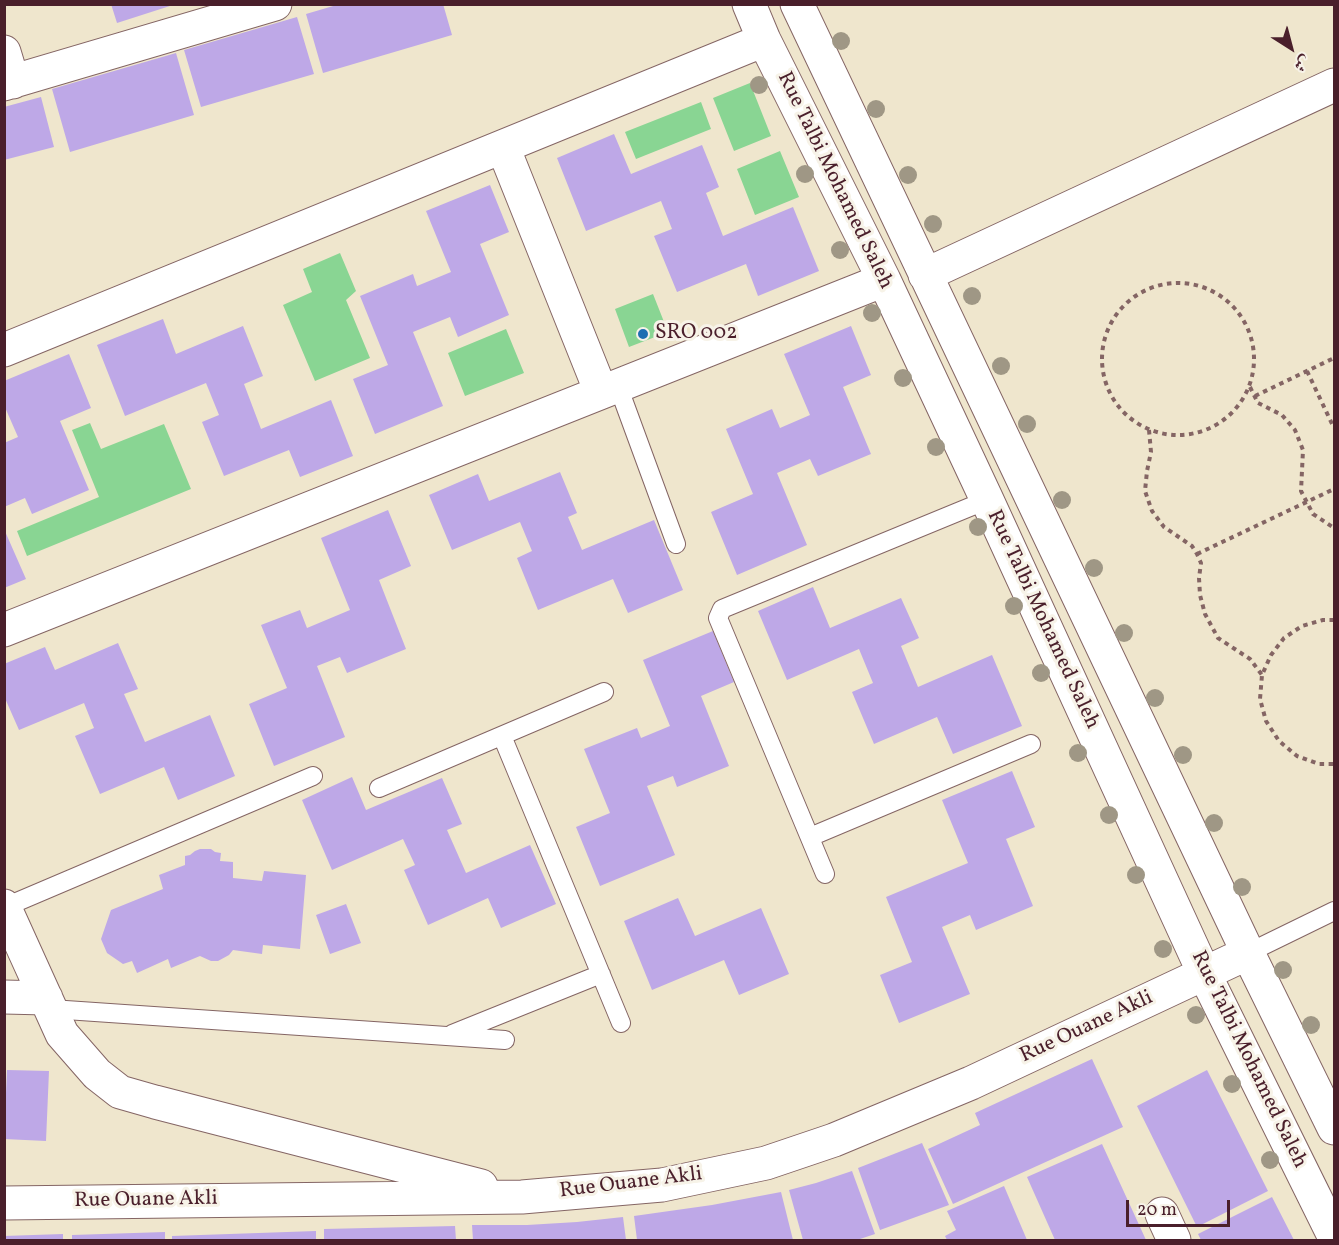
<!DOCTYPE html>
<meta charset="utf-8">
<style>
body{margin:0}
#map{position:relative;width:1339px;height:1245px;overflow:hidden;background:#efe6cd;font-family:Vollkorn,Amiri,serif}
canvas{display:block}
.frame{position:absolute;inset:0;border:6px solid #4a1f2b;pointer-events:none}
.north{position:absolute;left:1261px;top:18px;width:60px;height:60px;-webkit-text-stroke:4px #f7f3e8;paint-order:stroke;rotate:144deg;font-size:16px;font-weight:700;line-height:24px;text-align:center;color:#4a1f2b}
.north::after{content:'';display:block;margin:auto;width:21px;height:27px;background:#4a1f2b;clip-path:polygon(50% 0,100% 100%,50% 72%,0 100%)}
.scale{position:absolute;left:1126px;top:1200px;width:104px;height:27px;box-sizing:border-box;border:3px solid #4a1f2b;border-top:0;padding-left:8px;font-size:18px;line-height:21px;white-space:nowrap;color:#4a1f2b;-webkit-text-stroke:4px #f7f3e8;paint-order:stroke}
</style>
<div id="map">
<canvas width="1339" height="1245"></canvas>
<div class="frame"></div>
<div class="north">ش</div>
<div class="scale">20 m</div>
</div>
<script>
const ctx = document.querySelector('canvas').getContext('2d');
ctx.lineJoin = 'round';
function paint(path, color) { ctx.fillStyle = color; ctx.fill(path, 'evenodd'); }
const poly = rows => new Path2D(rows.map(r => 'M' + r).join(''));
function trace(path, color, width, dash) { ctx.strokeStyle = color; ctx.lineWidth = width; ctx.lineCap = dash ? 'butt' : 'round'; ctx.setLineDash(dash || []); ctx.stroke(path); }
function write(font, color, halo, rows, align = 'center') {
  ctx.font = font + ' Vollkorn,serif'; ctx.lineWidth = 6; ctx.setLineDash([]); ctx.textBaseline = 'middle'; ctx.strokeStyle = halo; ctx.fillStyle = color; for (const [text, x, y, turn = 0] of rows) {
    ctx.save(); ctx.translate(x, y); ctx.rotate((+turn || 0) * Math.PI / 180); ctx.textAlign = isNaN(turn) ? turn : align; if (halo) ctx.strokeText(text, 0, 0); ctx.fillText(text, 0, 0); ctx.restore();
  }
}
paint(poly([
 [750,83,771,136,734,151,713,98],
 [701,102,711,129,636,159,625,132],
 [780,151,799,197,755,215,737,169],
 [340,253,356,291,346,300,370,358,315,381,283,305,312,292,303,269],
 [653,294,668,332,629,347,615,309],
 [506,329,524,373,465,396,448,353],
 [90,423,101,449,164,424,191,489,27,556,17,531,99,497,72,430]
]), '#89d593');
paint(poly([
 [111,4,173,4,173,5,117,23],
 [340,4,443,4,452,35,323,73,306,14],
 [297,17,314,74,201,107,184,50],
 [176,53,194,115,70,152,52,89],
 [41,97,54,147,4,160,4,107],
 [614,134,631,174,702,145,719,187,706,193,723,236,793,207,819,271,758,296,746,264,677,292,654,236,672,229,661,201,586,231,557,158],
 [490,185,509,232,480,244,509,315,458,337,450,317,413,332,443,406,375,434,353,379,388,365,360,296,413,274,417,286,451,272,426,211],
 [163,319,176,354,243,326,263,376,244,384,261,429,331,400,353,456,300,477,289,450,224,476,202,422,219,415,206,383,125,416,97,345],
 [851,326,871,375,843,387,871,454,818,476,810,459,777,473,807,545,737,575,711,512,753,494,726,429,772,409,780,428,810,415,784,354],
 [69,354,91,408,60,421,89,490,32,514,25,498,4,507,4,443,18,437,4,405,4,381],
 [560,472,577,513,568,517,582,550,654,520,683,590,628,613,613,579,538,610,517,558,532,551,520,522,452,550,429,495,478,474,489,501],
 [388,510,411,566,379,580,406,649,347,673,340,657,317,666,345,737,274,766,249,704,287,688,261,625,300,610,307,628,350,610,321,538],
 [4,529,26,579,4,588],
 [813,587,830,628,901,598,919,638,901,646,918,687,992,655,1022,726,953,754,937,717,874,744,852,692,873,683,859,649,787,680,758,611],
 [713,631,734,682,701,696,729,766,677,787,673,776,647,786,675,855,600,886,576,827,610,813,584,749,637,728,641,738,670,726,643,660],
 [118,643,138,689,124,694,145,742,210,715,235,776,178,800,164,767,100,794,75,736,94,728,84,703,19,730,4,696,4,664,45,647,55,670],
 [1012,771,1035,827,1006,839,1033,906,976,930,970,915,942,927,970,994,899,1023,880,975,912,962,886,897,968,863,942,800],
 [352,777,366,810,442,778,462,824,447,830,466,873,530,845,556,904,501,928,488,898,428,925,404,870,415,865,403,839,332,870,302,800],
 [200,849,211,849,215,852,221,853,220,861,233,862,233,878,262,881,264,871,306,875,300,949,263,945,262,954,233,950,229,955,218,961,211,961,200,956,171,968,168,959,137,973,132,961,123,964,107,953,101,939,111,910,163,889,159,875,185,865,185,856,190,855,195,851],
 [678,898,695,936,761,908,789,974,739,995,724,960,652,990,624,921],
 [346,904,361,943,330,954,316,915],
 [1092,1059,1123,1127,953,1204,928,1149,980,1125,975,1113],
 [7,1070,49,1071,46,1141,4,1139],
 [1207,1070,1268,1191,1197,1227,1137,1106],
 [922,1143,949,1205,880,1230,858,1168],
 [1102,1144,1146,1240,1055,1240,1027,1177],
 [852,1171,875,1234,857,1240,803,1240,789,1190,816,1183],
 [1004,1186,1027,1240,947,1240,945,1236,956,1230,947,1211],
 [781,1192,793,1240,637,1240,634,1216,712,1205],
 [1272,1197,1294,1240,1201,1240,1198,1234],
 [623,1217,626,1240,473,1240,472,1225,527,1225,577,1222],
 [455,1226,456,1240,324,1240,324,1229],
 [316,1231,316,1240,172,1240,172,1236],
 [165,1232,165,1240,72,1240,72,1235],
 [63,1234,63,1240,4,1240,4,1236]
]), '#bea8e7');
const lane = poly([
 [618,386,676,544],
 [502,736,621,1023],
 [379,788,604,692],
 [810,837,1031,744],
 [825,874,718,618,722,609,987,500],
 [5,907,313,776],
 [1248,953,1334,911],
 [51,1009,505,1040],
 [452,1034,601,974]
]);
const street = poly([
 [749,4,764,40,884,280,987,500,1204,973,1334,1236],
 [797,4,1248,953,1334,1128],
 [4,52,13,82],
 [4,84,275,4],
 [503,147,601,392],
 [925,275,1334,85],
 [4,350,764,40],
 [4,630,884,280],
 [4,906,62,1034,97,1074,120,1092,155,1102,481,1186],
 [4,997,46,998],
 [4,1203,522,1197,662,1185,766,1163,834,1140,971,1083,1248,953],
 [1162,1214,1174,1240]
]);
trace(lane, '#846564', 20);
trace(street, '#846564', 35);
trace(poly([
 '1102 359a76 76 0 1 1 152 0a76 76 0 1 1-152 0Z',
 [1307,371,1334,428],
 [1250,387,1258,403,1282,415,1295,430,1303,450,1301,491,1313,514,1334,528],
 [1255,396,1334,358],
 [1149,430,1151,452,1147,471,1145,491,1152,511,1164,527,1192,546,1197,554,1201,563,1199,578,1200,595,1205,614,1218,638,1250,659,1262,675],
 [1197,554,1334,489],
 [1334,620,1323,620,1302,626,1284,638,1271,655,1262,675,1260,699,1266,721,1279,741,1297,756,1319,764,1334,764]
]), '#846564', 4, [4.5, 4.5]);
trace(lane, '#fff', 18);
trace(street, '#fff', 33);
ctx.fillStyle = '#9f9785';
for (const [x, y] of [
 [841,41],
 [759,85],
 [876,109],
 [805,174],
 [908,175],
 [933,224],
 [840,250],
 [972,296],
 [872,313],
 [1001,366],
 [903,378],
 [1027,424],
 [936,447],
 [1062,500],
 [978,527],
 [1094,568],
 [1014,606],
 [1124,633],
 [1041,673],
 [1155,698],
 [1078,753],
 [1183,755],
 [1109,815],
 [1214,823],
 [1136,875],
 [1242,887],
 [1163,949],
 [1283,970],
 [1196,1015],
 [1311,1025],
 [1232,1084],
 [1270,1160]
]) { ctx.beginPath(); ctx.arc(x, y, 9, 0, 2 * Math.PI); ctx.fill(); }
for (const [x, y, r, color] of [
 [643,334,6,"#1f6fb2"]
]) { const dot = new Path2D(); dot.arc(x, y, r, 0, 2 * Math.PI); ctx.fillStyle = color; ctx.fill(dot); trace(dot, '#f7f3e8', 2); }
write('21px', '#4a1f2b', '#f7f3e8', [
 ["Rue Talbi Mohamed Saleh",834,181,64],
 ["Rue Talbi Mohamed Saleh",1042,620,65],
 ["Rue Ouane Akli",1087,1028,-25],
 ["Rue Talbi Mohamed Saleh",1248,1060,64],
 ["Rue Ouane Akli",631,1184,-7],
 ["Rue Ouane Akli",146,1201,-1]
]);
write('21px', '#4a1f2b', '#f7f3e8', [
 ["SRO 002",655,334]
], 'left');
</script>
